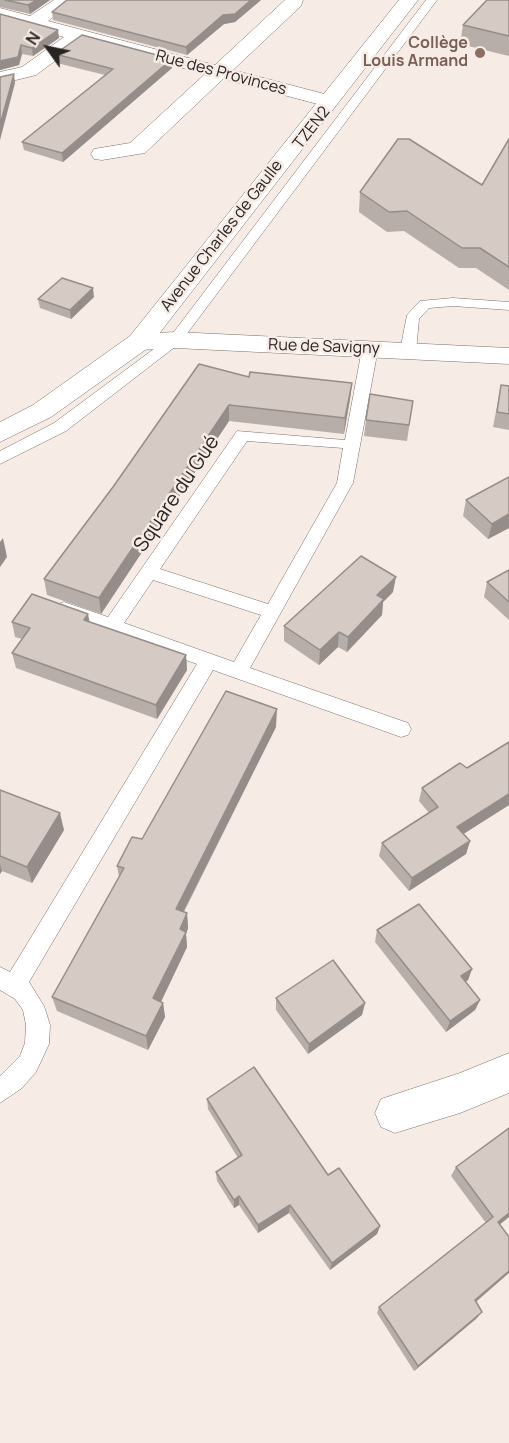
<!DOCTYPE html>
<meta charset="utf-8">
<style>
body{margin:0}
#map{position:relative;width:509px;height:1443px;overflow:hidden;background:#f6ebe5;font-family:Manrope,sans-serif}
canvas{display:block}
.north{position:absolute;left:18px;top:18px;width:60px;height:60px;-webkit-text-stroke:4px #f6ebe5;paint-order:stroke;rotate:303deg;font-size:16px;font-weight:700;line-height:24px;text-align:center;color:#282422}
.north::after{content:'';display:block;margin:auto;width:21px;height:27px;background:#282422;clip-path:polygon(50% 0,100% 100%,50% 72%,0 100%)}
</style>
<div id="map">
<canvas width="509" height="1443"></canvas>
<div class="north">N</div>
</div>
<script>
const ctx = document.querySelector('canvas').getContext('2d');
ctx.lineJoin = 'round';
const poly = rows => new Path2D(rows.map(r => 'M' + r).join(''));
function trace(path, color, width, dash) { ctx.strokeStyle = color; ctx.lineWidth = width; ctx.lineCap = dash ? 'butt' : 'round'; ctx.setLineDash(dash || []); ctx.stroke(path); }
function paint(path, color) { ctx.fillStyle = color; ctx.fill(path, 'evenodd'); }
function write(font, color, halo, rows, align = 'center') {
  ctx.font = font + ' Manrope,sans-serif'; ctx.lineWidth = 5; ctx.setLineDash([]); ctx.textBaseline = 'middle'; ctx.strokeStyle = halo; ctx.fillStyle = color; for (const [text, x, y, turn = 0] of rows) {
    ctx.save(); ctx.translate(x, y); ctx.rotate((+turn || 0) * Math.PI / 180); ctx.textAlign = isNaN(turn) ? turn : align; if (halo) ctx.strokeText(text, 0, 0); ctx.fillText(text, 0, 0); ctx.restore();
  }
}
const lane = poly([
 [426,0,437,0,180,343,66,431,0,464,0,451,54,423,170,337,426,0],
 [453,298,509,302,509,310,453,306,429,308,419,319,416,351,408,356,403,354,400,351,407,315,420,301,453,298],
 [370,344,378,349,353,483,250,668,408,723,411,729,408,735,401,737,213,670,29,982,44,1006,50,1025,49,1044,36,1072,22,1088,0,1103,0,1076,20,1056,25,1043,26,1025,23,1010,15,999,0,990,0,967,10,972,197,664,58,614,55,609,58,604,64,602,108,617,237,431,345,440,362,349,370,344],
 [247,441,343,448,337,483,268,604,160,569,247,441],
 [153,580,261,615,234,662,124,623,153,580]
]);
const street = poly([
 [54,0,75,0,48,21,215,65,285,0,303,0,301,6,233,70,336,97,339,101,336,105,329,107,223,79,145,153,102,160,94,159,91,154,94,149,130,143,205,74,82,41,36,75,0,84,0,72,22,67,64,37,0,20,0,8,30,16,54,0],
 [175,332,509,348,509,364,175,348,139,350,130,348,126,342,130,336,139,334,175,332],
 [509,1053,509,1093,460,1113,395,1133,381,1127,375,1113,381,1099,460,1073,509,1053]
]);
const secondary = poly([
 [399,0,418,0,148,348,51,417,0,442,0,422,33,405,130,336,399,0]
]);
trace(lane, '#7a716b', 1);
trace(street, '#7a716b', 1);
trace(secondary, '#7a716b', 1);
paint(lane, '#fff');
paint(street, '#fff');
paint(secondary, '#fff');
paint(poly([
 [0,0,50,0,30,14,0,7],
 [67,0,261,0,235,22,224,24,187,55,53,20,52,12],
 [509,0,509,56,460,44,463,25],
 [0,14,59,38,33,56,22,54,19,65,0,70],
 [55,54,172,68,63,162,24,150,22,142,105,75,57,63],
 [509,139,509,290,476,268,459,268,404,231,387,232,359,212,360,192,482,185],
 [94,297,71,319,40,308,38,299],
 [249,377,352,383,350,399,344,434,229,421,101,614,47,595,44,579],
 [501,385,509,386,509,430,493,427],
 [413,401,407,441,364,436,366,420],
 [509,477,509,528,488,539,463,516,466,500],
 [509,570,509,620,484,597,487,582],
 [393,592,383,602,382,615,347,652,338,647,319,665,284,641,284,626],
 [12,622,90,622,186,655,187,670,157,719,16,668,12,653,22,639,15,637],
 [276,727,184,912,187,913,188,928,186,934,187,947,161,1002,163,1003,165,1017,148,1050,57,1011,52,997,119,877,117,866,142,839],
 [509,742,509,805,463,834,470,841,466,854,409,891,379,856,382,843,429,813,419,801,422,788,467,768],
 [0,790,64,830,32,883,2,871,0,874],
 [377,930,472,969,468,980,465,982,480,1000,475,1010,446,1032,375,942],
 [276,998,365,1003,362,1015,308,1054,276,1010],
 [207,1099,328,1175,380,1226,377,1234,330,1270,289,1213,258,1233,239,1205,234,1208,217,1181,216,1172,238,1158,208,1109],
 [456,1167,509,1217,500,1224,475,1302,477,1318,414,1371,377,1313,379,1307,486,1223,451,1176]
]), '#b7aea9');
paint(poly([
 [37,0,50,0,30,14,28,5],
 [251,0,261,0,235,22,224,24,187,55,186,47,223,15],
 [58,30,59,38,33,56,32,48],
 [21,45,22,54,19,65,0,70,0,61],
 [172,59,172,68,63,162,62,153],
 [14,74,15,83,0,140,0,125],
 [93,288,94,297,71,319,70,310],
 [352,383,350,399,344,434,345,418],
 [229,405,229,421,101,614,99,598],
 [509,514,509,528,488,539,492,524],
 [3,538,7,557,0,567,0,542],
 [396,577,393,592,383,602,382,615,347,652,348,637,377,595],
 [88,614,91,629,84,620],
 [339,632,338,647,319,665,320,650],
 [186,655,187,670,157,719,156,705],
 [277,709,276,727,177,924,176,909],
 [509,794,509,805,454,840,457,827],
 [60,813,64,830,32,883,27,867],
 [470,841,466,854,409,891,412,878],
 [0,864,2,871,0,874],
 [187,913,188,928,186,934,187,947,156,1012,153,998],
 [472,969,468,980,457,987,461,976],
 [480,1000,475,1010,446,1032,450,1021],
 [163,1003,165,1017,148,1050,146,1036],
 [365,1003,362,1015,308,1054,309,1044],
 [239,1196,239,1205,234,1208,234,1200],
 [290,1205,289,1213,258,1233,258,1225],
 [509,1213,509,1217,493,1230,498,1222],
 [380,1226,377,1234,330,1270,332,1263],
 [509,1271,509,1273,470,1307,475,1300],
 [482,1312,477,1318,414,1371,418,1366]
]), '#958d89');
const building = poly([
 [5,0,37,0,28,5,5,0],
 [67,0,251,0,235,14,223,15,186,47,52,12,67,0],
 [487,0,509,0,509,36,463,25,487,0],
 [0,14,58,30,32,48,21,45,18,57,0,61,0,14],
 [82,35,172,59,62,153,22,142,113,69,55,54,82,35],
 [14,74,0,125,0,77,14,74],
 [398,139,409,139,482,185,509,139,509,267,480,248,462,248,407,211,389,212,360,192,398,139],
 [62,278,93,288,70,310,38,299,62,278],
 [199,364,249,377,250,372,352,383,345,418,229,405,99,598,44,579,113,487,199,364],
 [501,385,509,386,509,414,497,412,501,385],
 [370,394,413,401,409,425,366,420,370,394],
 [509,477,509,514,492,524,466,500,509,477],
 [361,556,396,577,377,595,384,599,348,637,339,632,320,650,284,626,361,556],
 [509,570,509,602,487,582,509,570],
 [32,594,88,614,84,620,186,655,156,705,12,653,30,628,12,622,32,594],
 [226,691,277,709,176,909,187,913,180,929,186,932,153,998,163,1003,146,1036,52,997,124,868,117,866,132,837,142,839,226,691],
 [509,742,509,794,457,827,470,841,412,878,382,843,438,807,422,788,460,763,467,768,509,742],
 [0,790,60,813,27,867,0,856,0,790],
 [419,904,472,969,461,976,480,1000,450,1021,377,930,419,904],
 [333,960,365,1003,309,1044,276,998,333,960],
 [254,1067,328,1175,339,1168,380,1226,332,1263,290,1205,258,1225,239,1196,234,1200,216,1172,242,1155,207,1099,254,1067],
 [509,1128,509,1213,498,1222,509,1237,509,1271,475,1300,482,1312,418,1366,379,1307,493,1217,456,1167,509,1128]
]);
paint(building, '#d5cac4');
trace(building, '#958d89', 1.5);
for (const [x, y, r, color] of [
 [480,53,6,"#8d6e63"]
]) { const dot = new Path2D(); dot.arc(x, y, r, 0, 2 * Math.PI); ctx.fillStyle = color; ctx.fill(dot); trace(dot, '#f6ebe5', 2); }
write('bold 16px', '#785e54', '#f6ebe5', [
 ["Collège",468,44],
 ["Louis Armand",468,62]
], 'right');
write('16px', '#282422', '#f6ebe5', [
 ["Rue des Provinces",221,73,15],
 ["TZEN2",312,128,-52],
 ["Avenue Charles de Gaulle",222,236,-52],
 ["Rue de Savigny",324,347,2]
]);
write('20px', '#282422', '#f6ebe5', [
 ["Square du Gué",177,494,-56]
]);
</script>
